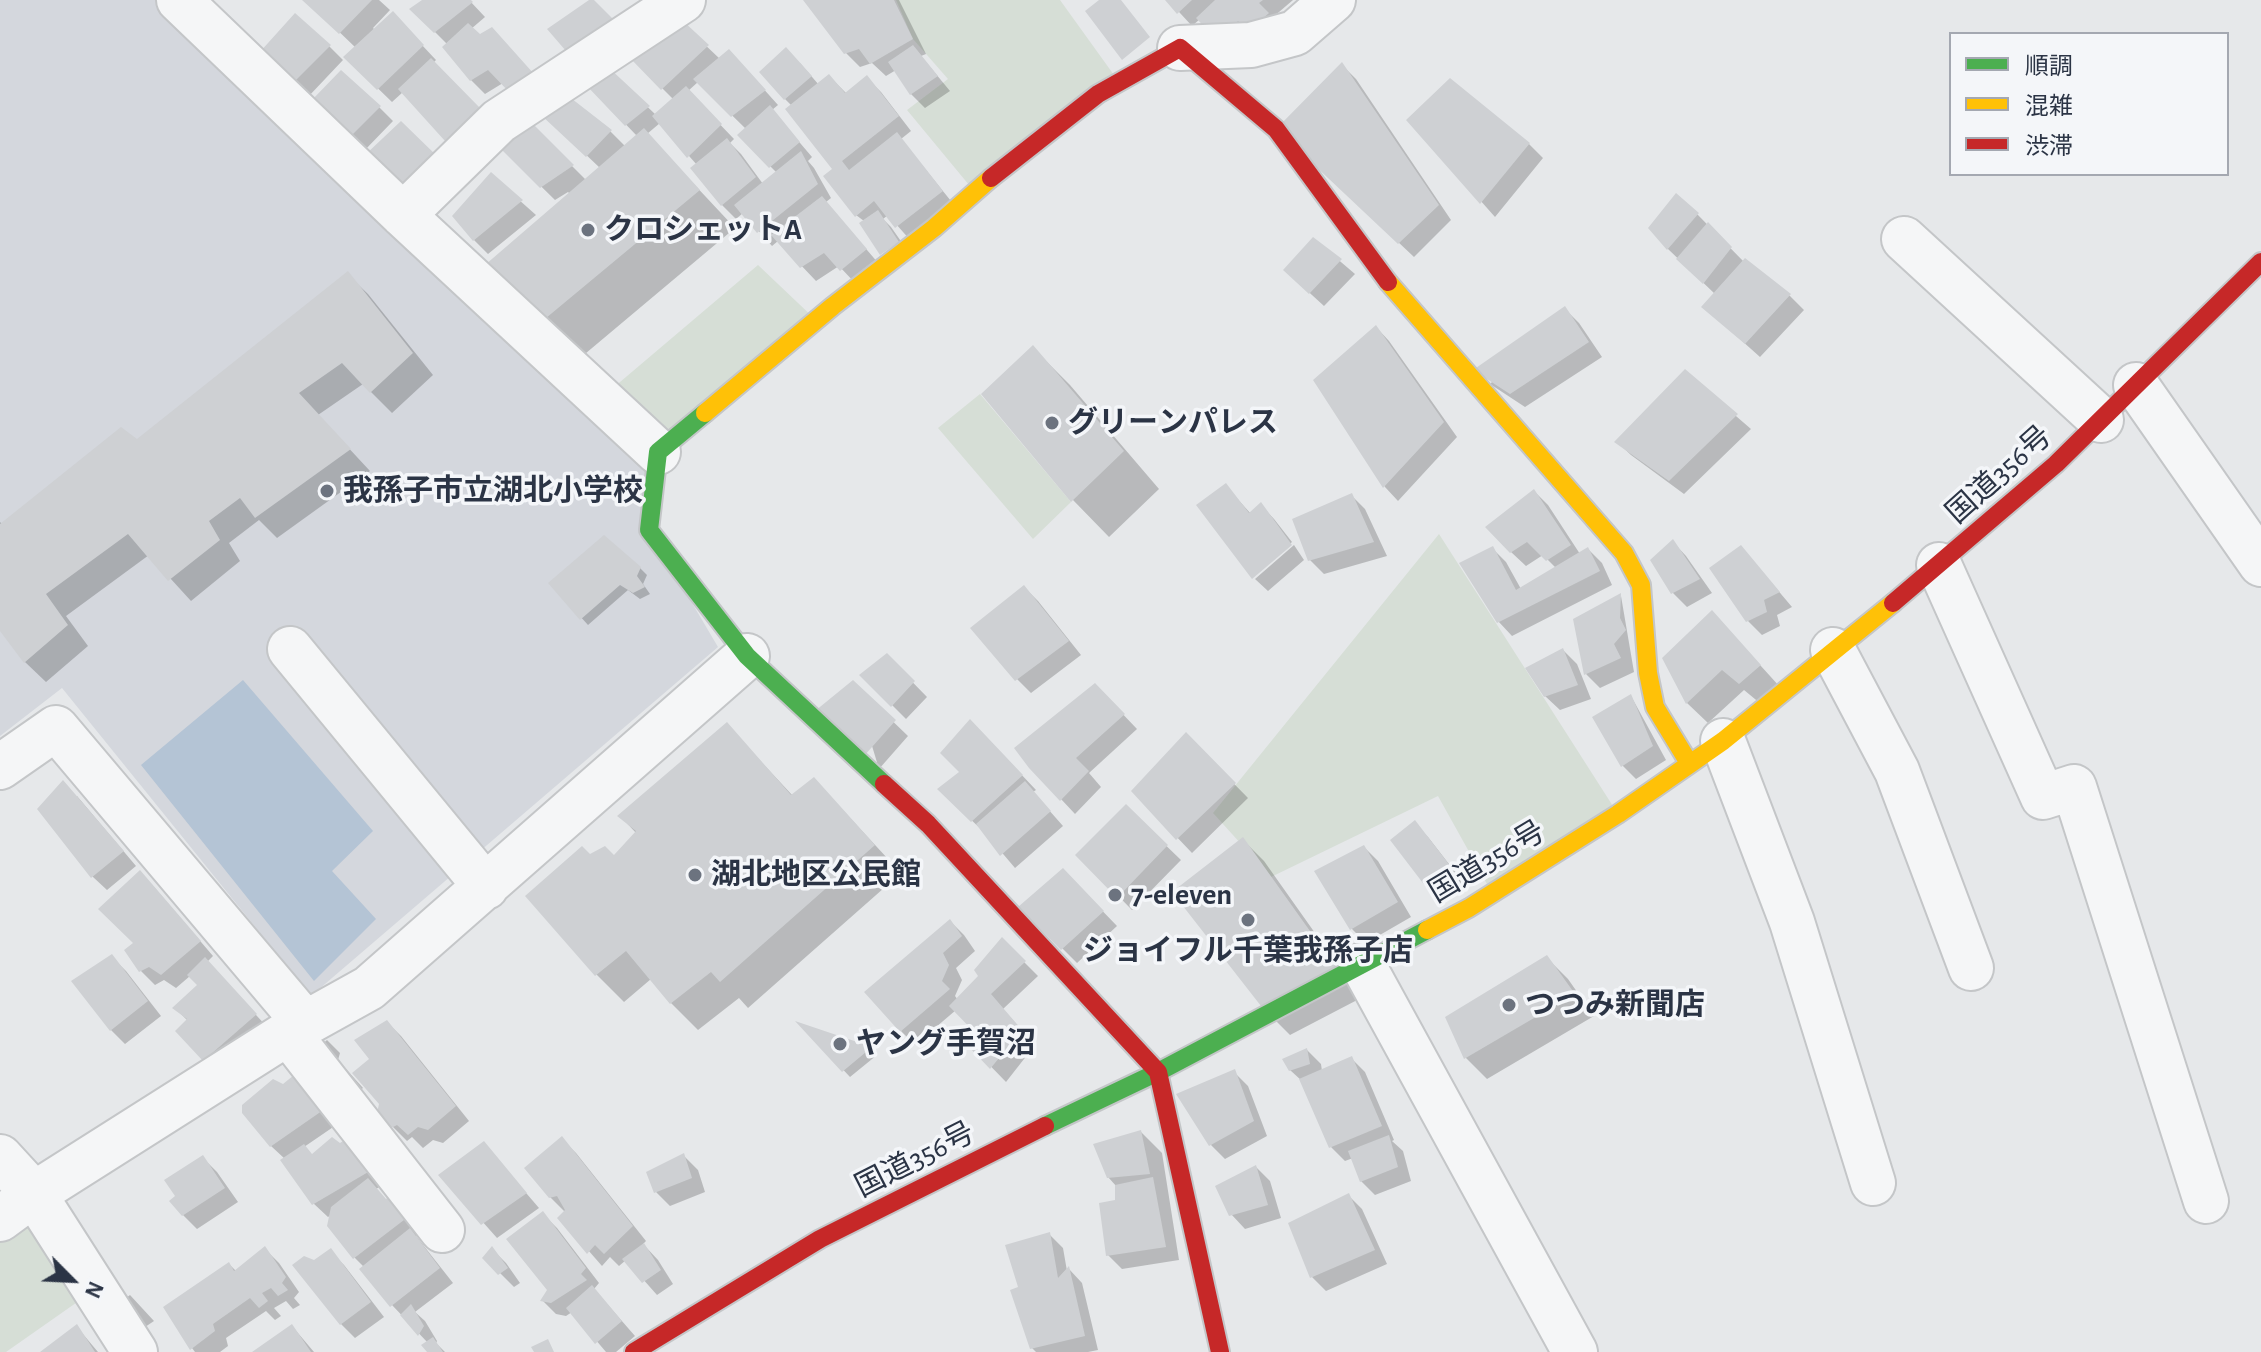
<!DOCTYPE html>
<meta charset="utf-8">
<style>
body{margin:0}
#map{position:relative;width:2261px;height:1352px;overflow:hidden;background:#e6e8ea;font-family:"Alegreya Sans","Noto Sans JP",sans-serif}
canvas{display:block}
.legend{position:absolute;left:1949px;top:32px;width:280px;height:144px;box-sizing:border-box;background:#f4f6f9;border:2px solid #a4a8b1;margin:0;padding:10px 14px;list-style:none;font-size:24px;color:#2b3445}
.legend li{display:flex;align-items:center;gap:16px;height:40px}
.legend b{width:40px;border:2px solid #a4a8b1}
.north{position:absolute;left:32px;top:1240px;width:80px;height:80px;-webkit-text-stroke:6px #f4f6f9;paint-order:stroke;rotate:114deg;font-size:22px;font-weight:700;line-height:32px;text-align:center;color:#2b3445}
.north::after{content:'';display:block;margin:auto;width:28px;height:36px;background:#2b3445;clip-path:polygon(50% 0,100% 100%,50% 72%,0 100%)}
</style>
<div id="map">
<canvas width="2261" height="1352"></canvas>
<ul class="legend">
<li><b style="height:10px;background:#4caf50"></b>順調</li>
<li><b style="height:10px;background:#ffc107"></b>混雑</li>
<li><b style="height:10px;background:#c62828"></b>渋滞</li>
</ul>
<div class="north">N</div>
</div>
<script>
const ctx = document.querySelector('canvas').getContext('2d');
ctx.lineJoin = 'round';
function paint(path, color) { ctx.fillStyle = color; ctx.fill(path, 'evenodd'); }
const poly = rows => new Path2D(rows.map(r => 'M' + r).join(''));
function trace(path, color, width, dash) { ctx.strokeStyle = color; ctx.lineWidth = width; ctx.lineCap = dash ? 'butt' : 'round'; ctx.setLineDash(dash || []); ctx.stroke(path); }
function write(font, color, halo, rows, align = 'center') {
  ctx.font = font + ' "Alegreya Sans","Noto Sans JP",sans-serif'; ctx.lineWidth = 7; ctx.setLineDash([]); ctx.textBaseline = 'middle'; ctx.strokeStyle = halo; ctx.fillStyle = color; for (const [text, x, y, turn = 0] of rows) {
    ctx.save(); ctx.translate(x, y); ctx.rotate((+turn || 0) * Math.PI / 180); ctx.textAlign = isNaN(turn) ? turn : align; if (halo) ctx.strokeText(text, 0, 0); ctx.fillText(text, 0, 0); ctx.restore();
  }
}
paint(poly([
 [0,0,191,0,658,452,649,530,718,647,311,996,62,688,0,736]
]), '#d4d7dd');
paint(poly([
 [896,0,1060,0,1119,82,974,191,907,110,948,79,913,39],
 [758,265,817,321,658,452,600,399],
 [980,394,1071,502,1033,539,938,428],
 [1439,534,1618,814,1492,893,1438,796,1271,877,1213,813],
 [34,1194,83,1298,6,1352,0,1352,0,1219]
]), '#d6ded6');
paint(poly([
 [243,680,373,831,332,871,376,919,314,981,141,765]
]), '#b4c4d5');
paint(poly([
 [306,0,379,0,390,10,373,28,375,30,406,28,436,60,433,63,493,124,461,153,403,92,392,102,360,71,356,48],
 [425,0,469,0,485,17,471,29,503,83,485,94,471,80,448,45,412,9],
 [805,0,899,0,926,54,921,56,950,91,925,108,911,94,896,70,886,76,872,63,860,67,846,53],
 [1168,0,1293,0,1272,18,1263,44,1200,19,1192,26],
 [682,23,720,59,743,66,778,105,772,110,812,157,808,161,814,168,831,198,826,202,879,264,856,284,839,266,816,281,778,241,772,246,743,213,736,219,722,205,697,165,660,123,647,134,735,228,573,364,481,271,570,194,568,192,555,200,502,148,533,127,586,180,600,168,544,115,610,131,625,146,637,136,588,85,607,68,656,115,674,100,632,58],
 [698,82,746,129,739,135,777,173,763,184,741,154,730,143,734,139,688,91],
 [329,46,343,60,308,97,275,67],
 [800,63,819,85,829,76,847,94,867,78,881,92,911,131,901,139,955,206,911,241,888,215,883,219,891,227,912,257,856,215,835,169,792,106,785,99],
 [1342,65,1356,79,1451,220,1414,257,1293,143],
 [313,102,379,107,393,121,363,152],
 [1409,120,1529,144,1543,158,1495,217],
 [491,175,536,215,488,254,474,240],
 [1676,196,1698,215,1744,262,1745,260,1790,296,1804,310,1760,357,1704,307,1715,294,1668,249,1651,228],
 [1314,239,1355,274,1324,306,1300,284],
 [347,274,368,294,433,375,392,413,363,384,318,415,370,471,277,538,259,520,229,543,240,561,191,601,149,555,66,616,88,646,46,682,25,662,0,628,0,522,2,524,137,441],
 [1565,309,1579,323,1602,357,1525,407,1490,384],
 [1376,327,1389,341,1457,437,1398,501,1385,487,1316,380],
 [1033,348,1070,385,1159,489,1109,537,1073,500],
 [1685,372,1751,429,1684,494,1631,455,1617,442],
 [1226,486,1251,514,1261,505,1274,519,1292,542,1253,576],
 [1534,491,1548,505,1580,554,1588,549,1602,563,1612,585,1512,636,1498,621,1492,548,1506,562,1521,589,1556,568,1543,555,1526,566,1511,552],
 [1351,495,1365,509,1387,556,1324,574,1310,560],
 [1673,542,1686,556,1712,593,1687,607,1673,593],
 [1294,545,1304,560,1268,591,1255,579],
 [1754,562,1792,607,1777,615,1780,626,1762,635,1748,621],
 [640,568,647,575,643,584,650,594,640,599,628,590,588,625,551,584],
 [1024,587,1038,601,1081,655,1031,693,1017,679],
 [1621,596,1634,672,1600,688,1586,674],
 [1712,612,1780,687,1761,704,1744,690,1708,723,1687,703],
 [1563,650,1577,664,1591,699,1560,710,1545,696],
 [887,656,927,697,906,719,862,675],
 [853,683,908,736,879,769],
 [1095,685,1137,729,1089,773,1101,787,1075,814,1031,767],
 [1631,696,1666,760,1636,779,1622,765],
 [727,725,793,796,814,779,901,873,748,1008,739,998,698,1030,671,1003,651,979,624,1002,597,975,528,896,590,856,614,858,637,834,620,816],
 [984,735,1036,790,1033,792,1063,826,1015,868,987,835,940,790,962,772],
 [1186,735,1248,798,1192,853,1133,791],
 [77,796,136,866,107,890,93,877,40,809],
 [1126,807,1181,860,1132,910,1078,855],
 [1414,823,1428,837,1466,886,1444,903,1430,889],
 [1243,840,1264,861,1361,998,1290,1035,1269,1014],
 [1364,847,1378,861,1411,917,1366,943,1352,929,1317,871],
 [1063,870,1117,926,1077,963,1021,907],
 [154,887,213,956,207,962,269,1029,219,1073,178,1031,188,1021,175,1008,200,985,190,976,176,988,164,980,155,985,141,971,136,943],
 [950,921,964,935,975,951,956,968,962,980,955,996,958,1000,981,976,1002,940,1038,976,1003,1009,1035,1045,1006,1082,972,1047,980,1035,956,1010,915,1045,901,1031],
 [112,957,126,971,161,1016,125,1044,111,1030,74,982],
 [1547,958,1568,979,1594,1016,1487,1079,1466,1058,1447,1017],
 [387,1022,401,1036,469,1121,443,1143,433,1140,423,1148,412,1137,407,1141,379,1113,382,1104,372,1059],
 [802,1026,871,1049,877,1055,850,1077],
 [327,1040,340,1053,338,1060,363,1088,357,1093,318,1048],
 [1307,1050,1321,1064,1322,1071,1351,1058,1365,1072,1394,1140,1392,1141,1403,1151,1411,1181,1375,1195,1361,1181,1353,1158,1345,1161,1331,1147,1302,1081,1290,1070],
 [1234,1072,1248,1086,1267,1136,1225,1159,1211,1145],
 [273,1081,342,1121,304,1147,313,1156,332,1139,388,1182,376,1189,387,1201,430,1225,416,1236,453,1283,415,1312,425,1321,437,1341,436,1343,445,1352,429,1352,428,1343,392,1305,364,1267,355,1258,331,1215,328,1217,313,1203,285,1159,271,1146],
 [1141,1132,1162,1153,1179,1260,1122,1269,1108,1255,1117,1187,1108,1177],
 [562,1139,576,1153,646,1241,643,1244,658,1260,673,1284,657,1295,626,1260,619,1266,610,1257,602,1266,560,1218,566,1213,550,1197],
 [484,1144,539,1208,497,1238,441,1175],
 [684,1156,698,1170,705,1192,670,1206,656,1192],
 [203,1158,217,1172,238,1202,197,1229,183,1215],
 [1256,1167,1270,1181,1281,1218,1245,1229,1231,1214],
 [1348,1195,1362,1209,1387,1264,1326,1291,1312,1277],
 [543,1214,557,1228,599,1283,594,1289,635,1336,616,1352,606,1352,572,1312,566,1316,556,1314,542,1300,549,1290],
 [1049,1234,1063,1248,1067,1271,1069,1269,1082,1283,1098,1350,1088,1352,1036,1352,1032,1348,1020,1289],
 [265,1249,279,1263,299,1292,294,1298,300,1305,293,1309,286,1301,274,1308,281,1316,275,1320,266,1311,226,1338,228,1346,220,1352,195,1352,192,1348,229,1264,237,1272],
 [492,1249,506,1263,520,1283,514,1287,485,1258],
 [330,1251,344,1265,384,1317,355,1338,341,1324,295,1266,314,1262],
 [130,1295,154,1321,145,1327,122,1301],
 [292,1326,314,1352,255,1352],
 [77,1327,98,1352,43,1352]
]), '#0003');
paint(poly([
 [302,0,372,0,339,34],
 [422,0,471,0,473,2,434,33,409,9],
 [589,0,594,0,618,24,572,58,547,29],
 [803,0,894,0,913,39,870,64,859,49,844,54],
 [1099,0,1121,0,1150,37,1122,60,1085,11],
 [1165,0,1192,0,1177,14],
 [1215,0,1263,0,1259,3,1269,13,1248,31,1238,21,1217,40,1196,18],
 [393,11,424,45,377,90,343,57],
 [295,13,331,45,292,84,259,53],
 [682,20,709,45,661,90,629,57],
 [468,23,480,34,492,27,534,74,510,93,488,70,470,81,442,47],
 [913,45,938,76,910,95,888,62],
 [786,47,812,76,784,100,759,72],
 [729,49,766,90,731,117,693,79],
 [431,58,480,108,445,141,398,89],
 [1342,62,1439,205,1398,244,1276,129],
 [607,66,650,106,625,126,586,85],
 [341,70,381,106,348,139,310,102],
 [829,74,845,93,867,75,899,116,842,161,849,170,897,132,943,191,895,228,874,201,855,217,823,176,832,169,785,109],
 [1450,78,1530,143,1480,204,1406,120],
 [686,86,722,124,687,158,652,116],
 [567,95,612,130,586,157,541,115],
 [770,105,800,142,769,168,737,135],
 [401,121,439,158,403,193,365,155],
 [533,124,574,165,540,188,499,147],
 [644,128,700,190,534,328,478,271],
 [727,138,756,177,721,206,690,168],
 [801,151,818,184,757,233,734,205],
 [491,172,523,200,473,241,452,216],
 [1676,193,1699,213,1667,250,1648,228],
 [822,196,867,249,840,271,824,253,800,268,771,235],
 [878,210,899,242,880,255,859,223],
 [1708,222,1732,247,1703,284,1676,259],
 [1313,237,1342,259,1309,294,1283,270],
 [1745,258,1791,294,1745,344,1701,307],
 [348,271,413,353,370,393,342,363,299,393,351,449,255,518,240,498,209,521,220,540,168,581,128,534,46,594,68,625,24,663,0,631,0,524,121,427,137,439],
 [1565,306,1589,342,1510,394,1473,370],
 [1376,325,1444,422,1383,488,1313,380],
 [1033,345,1124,451,1071,502,981,394],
 [1685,369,1738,414,1669,481,1614,442],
 [1226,483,1249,513,1261,502,1292,545,1252,579,1196,505],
 [1534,489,1571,545,1546,561,1527,542,1510,553,1485,527],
 [1352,493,1374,542,1308,561,1292,519],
 [604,535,641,567,637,576,645,587,633,593,620,585,580,620,548,583],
 [1673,539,1700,579,1671,594,1650,560],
 [1741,545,1780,592,1764,600,1767,612,1746,622,1709,568],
 [1493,546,1516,590,1588,547,1600,571,1497,623,1459,563],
 [1024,585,1069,641,1015,681,970,628],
 [1621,593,1620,618,1626,630,1614,644,1621,658,1584,675,1573,619],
 [1712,610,1761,665,1739,684,1722,670,1686,704,1662,658],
 [1563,648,1578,685,1544,697,1525,668],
 [887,653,915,681,891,707,859,675],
 [853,680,896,720,864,756,815,711],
 [1095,683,1125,714,1076,758,1089,771,1060,801,1029,768,1014,748],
 [1631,694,1653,746,1621,767,1592,717],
 [970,719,1023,775,971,822,937,789,959,772,940,753],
 [727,722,791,795,814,777,875,845,720,982,711,972,670,1004,626,951,595,976,525,896,582,846,590,854,605,846,614,855,636,831,617,816],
 [1186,732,1236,783,1176,840,1131,791],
 [63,780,124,851,91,878,37,809],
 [1025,781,1051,811,1000,856,976,824],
 [1126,804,1168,845,1117,898,1075,855],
 [1415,820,1454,871,1429,891,1390,840],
 [1243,837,1342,976,1268,1015,1172,892],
 [1364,845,1398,902,1350,930,1314,871],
 [1063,868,1104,911,1061,950,1018,907],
 [140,870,201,941,161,975,149,967,139,972,124,950,133,943,98,909],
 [950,919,962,936,943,953,949,965,942,981,950,989,900,1032,864,992],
 [1002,937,1026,961,991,994,1022,1030,990,1069,970,1048,978,1036,949,1006,978,976,974,970],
 [112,954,148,1001,110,1031,71,981],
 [1547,955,1575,994,1464,1059,1445,1017],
 [205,957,257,1014,203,1061,175,1031,187,1019,172,1008,197,985,187,975],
 [387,1020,456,1106,428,1130,418,1127,408,1135,397,1125,391,1128,377,1113,379,1104,352,1073,369,1059,354,1040],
 [795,1021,872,1047,842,1072],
 [1307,1048,1310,1064,1289,1071,1282,1059],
 [1352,1056,1382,1126,1329,1148,1299,1079],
 [1235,1069,1254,1121,1209,1146,1176,1094],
 [299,1071,329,1106,270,1147,242,1113,242,1105,273,1079,283,1084],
 [1141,1130,1150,1174,1107,1178,1093,1144],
 [352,1135,375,1168,312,1205,280,1160,304,1144,312,1154,332,1137,340,1143],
 [1389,1135,1398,1167,1360,1182,1348,1151],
 [562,1136,633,1226,604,1254,595,1245,587,1254,557,1218,565,1210,557,1196,549,1198,524,1168],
 [484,1141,527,1193,481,1225,438,1175],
 [684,1153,692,1178,654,1193,646,1172],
 [203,1155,225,1188,182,1216,169,1201,175,1196,164,1180],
 [1256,1165,1268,1205,1229,1216,1215,1186],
 [1153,1177,1166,1247,1106,1256,1099,1203,1115,1200,1115,1185],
 [368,1178,386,1199,397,1188,417,1210,353,1259,327,1226,331,1207],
 [1349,1193,1375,1250,1310,1278,1288,1223],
 [543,1211,586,1268,581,1274,587,1280,551,1303,540,1301,547,1290,506,1239],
 [410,1228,440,1268,390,1307,359,1269],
 [1050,1232,1058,1278,1069,1266,1085,1336,1030,1349,1010,1290,1018,1287,1005,1245],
 [644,1243,661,1270,642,1283,622,1259],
 [265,1246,286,1277,282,1283,288,1290,278,1296,271,1288,262,1293,268,1301,259,1308,250,1298,213,1324,215,1331,190,1350,163,1307,229,1262,234,1271],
 [492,1246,508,1268,498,1275,482,1258],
 [331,1248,371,1302,340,1325,292,1265,304,1256,314,1260],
 [592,1285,622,1321,595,1344,566,1308],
 [411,1304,424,1326,418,1336,400,1315],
 [77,1324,95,1352,40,1352],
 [292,1324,311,1352,252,1352],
 [433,1337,443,1352,427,1352,421,1345],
 [548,1339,554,1352,534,1352,531,1347]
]), '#ced0d3');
const street = poly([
 [179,0,403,215,658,452],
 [1180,48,1251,45,1295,33,1333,0],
 [403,215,499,121,683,0],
 [1904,239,2101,420],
 [2136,385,2261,564],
 [1939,565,2043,797,2074,787,2206,1201],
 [290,649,486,887],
 [1833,650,1897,771,1971,968],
 [1723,741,1792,922,1873,1183],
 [0,767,56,728,306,1024],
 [1363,965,1575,1352],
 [288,1033,442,1230],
 [0,1157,34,1194,135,1352],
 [0,1219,34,1194,288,1033,369,988,747,656]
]);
const fast = poly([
 [705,413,658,452,649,530,747,656,884,784],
 [1045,1126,1158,1072,1427,930]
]);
const slow = poly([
 [1388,282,1624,553,1641,585,1648,673,1655,707,1689,763],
 [705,413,833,306,934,228,991,178],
 [1427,930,1469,908,1618,814,1723,741,1893,603]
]);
const jam = poly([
 [991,178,1098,94,1180,48,1276,129,1388,282],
 [1893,603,2056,464,2261,262],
 [884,784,928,824,1158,1072,1220,1352],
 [634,1352,820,1239,1045,1126]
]);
trace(street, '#c4c6c8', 48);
trace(fast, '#c4c6c8', 22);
trace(slow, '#c4c6c8', 22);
trace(jam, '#c4c6c8', 22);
trace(street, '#f5f6f7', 44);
trace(fast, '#4caf50', 18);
trace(slow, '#ffc107', 18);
trace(jam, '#c62828', 18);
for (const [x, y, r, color] of [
 [588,230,8,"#6c737f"],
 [1052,423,8,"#6c737f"],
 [327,491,8,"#6c737f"],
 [695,875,8,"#6c737f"],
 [1115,895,8,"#6c737f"],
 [1248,920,8,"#6c737f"],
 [1509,1005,8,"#6c737f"],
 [840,1044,8,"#6c737f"]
]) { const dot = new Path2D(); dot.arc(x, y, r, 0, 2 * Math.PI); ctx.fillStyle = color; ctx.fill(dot); trace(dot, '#f4f6f9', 3); }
write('bold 30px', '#2b3445', '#f4f6f9', [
 ["クロシェットA",604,230],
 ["グリーンパレス",1068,423],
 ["我孫子市立湖北小学校",343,491],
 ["湖北地区公民館",711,875],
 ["7-eleven",1131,895],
 ["ジョイフル千葉我孫子店",1248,951,"center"],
 ["つつみ新聞店",1525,1005],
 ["ヤング手賀沼",856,1044]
], 'left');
write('30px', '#2b3445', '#f4f6f9', [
 ["国道356号",1999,475,-42],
 ["国道356号",1487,862,-31],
 ["国道356号",915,1160,-27]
]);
</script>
